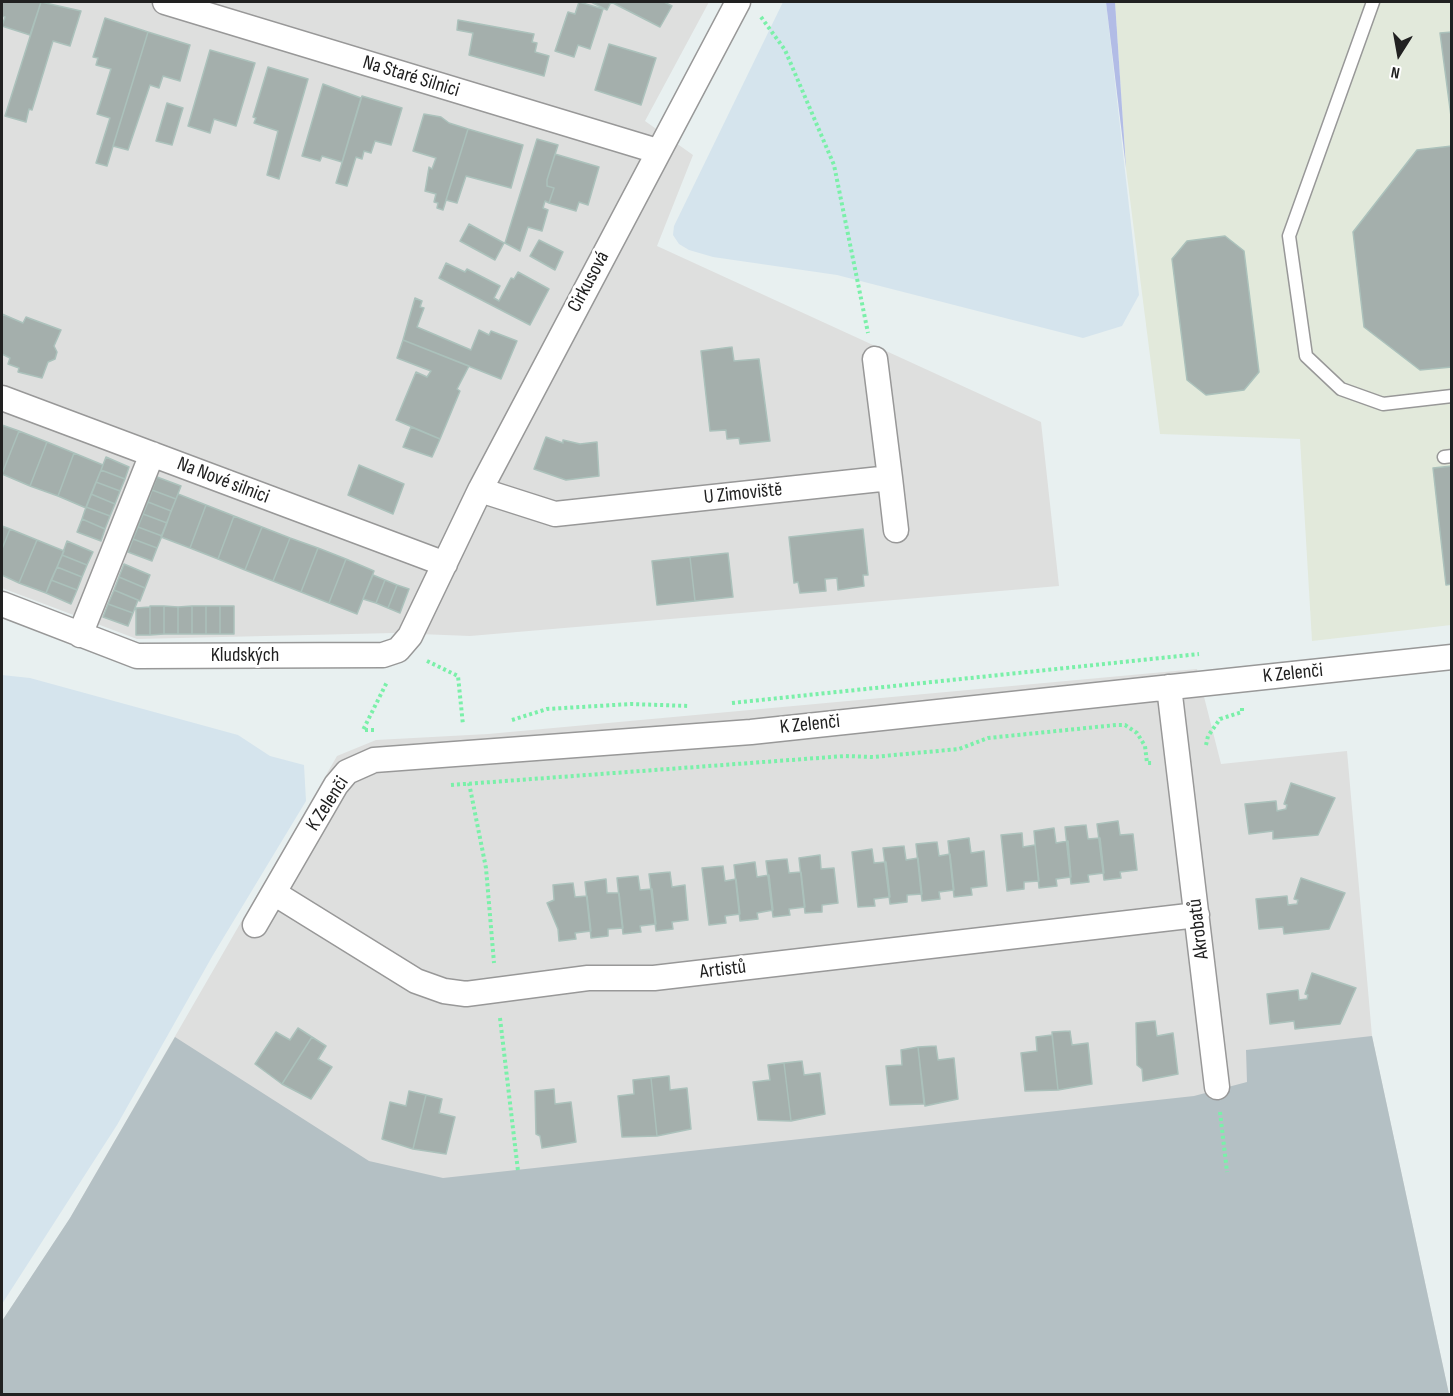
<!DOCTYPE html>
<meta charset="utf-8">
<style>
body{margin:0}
#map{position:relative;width:1453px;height:1396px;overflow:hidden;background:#e8f0f0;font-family:"Sofia Sans Condensed",sans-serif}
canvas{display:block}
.frame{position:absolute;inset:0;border:3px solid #212121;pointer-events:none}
.north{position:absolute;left:1369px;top:24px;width:60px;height:60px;-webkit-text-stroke:4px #fff;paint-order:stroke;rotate:191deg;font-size:16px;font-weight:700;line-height:24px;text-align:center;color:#212121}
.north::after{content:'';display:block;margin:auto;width:21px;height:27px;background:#212121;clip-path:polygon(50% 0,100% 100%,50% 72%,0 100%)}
</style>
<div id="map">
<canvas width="1453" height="1396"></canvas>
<div class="frame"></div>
<div class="north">N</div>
</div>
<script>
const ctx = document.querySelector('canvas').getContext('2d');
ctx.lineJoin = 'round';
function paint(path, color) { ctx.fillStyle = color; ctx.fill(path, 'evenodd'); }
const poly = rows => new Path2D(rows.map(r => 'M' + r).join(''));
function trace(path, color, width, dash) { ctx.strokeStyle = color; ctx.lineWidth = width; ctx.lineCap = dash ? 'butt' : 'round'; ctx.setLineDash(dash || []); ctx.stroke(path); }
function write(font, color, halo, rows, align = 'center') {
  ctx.font = font + ' "Sofia Sans Condensed",sans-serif'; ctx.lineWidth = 6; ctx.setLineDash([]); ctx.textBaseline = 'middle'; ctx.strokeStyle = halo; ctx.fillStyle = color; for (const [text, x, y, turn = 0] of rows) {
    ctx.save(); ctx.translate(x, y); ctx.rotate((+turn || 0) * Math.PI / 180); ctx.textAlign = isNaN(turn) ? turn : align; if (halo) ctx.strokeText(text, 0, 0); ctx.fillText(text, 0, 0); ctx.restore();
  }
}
paint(poly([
 [2,2,709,2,645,121,693,155,657,246,1041,422,1059,586,470,636,394,633,137,639,2,588],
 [1197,669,1221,764,1347,751,1372,1036,1449,1394,2,1394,2,1321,70,1218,337,756,376,740,488,734]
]), '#dedfde');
paint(poly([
 [1115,2,1451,2,1451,625,1312,641,1300,439,1160,434,1126,168]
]), '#e2e9db');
paint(poly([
 [1372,1036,1449,1394,2,1394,2,1321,70,1218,175,1037,369,1161,443,1178,1194,1096,1247,1082,1246,1050]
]), '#b4c0c4');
paint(poly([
 [783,2,1106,2,1139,295,1122,326,1083,338,837,275,713,257,689,250,679,244,673,235,674,226],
 [2,675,30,678,238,735,270,756,304,765,306,801,213,955,117,1125,2,1304]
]), '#d5e4ed');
paint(poly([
 [1106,2,1115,2,1126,168]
]), '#b2bce6');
const building = poly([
 [2,2,41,2,30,35,2,26,5,17,2,16,2,2],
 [41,2,81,11,70,46,53,41,32,110,29,109,26,122,5,116,41,2],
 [579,2,603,9,590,49,578,45,574,57,555,51,568,12,575,14,579,2],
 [591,2,664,2,672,6,660,27,611,2,607,10,591,2],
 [105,18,148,32,107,166,96,163,110,118,97,114,111,69,96,65,98,58,93,57,105,18],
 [458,20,534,34,532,42,537,43,535,52,549,56,544,76,469,55,473,33,457,30,458,20],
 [148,32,190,45,180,81,163,76,159,88,150,85,128,150,113,146,148,32],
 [1452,32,1452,124,1440,33,1452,32],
 [609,44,656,58,641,105,595,90,609,44],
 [210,50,255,63,236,126,214,119,210,133,188,126,210,50],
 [268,67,308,79,279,179,267,175,278,131,254,123,256,118,253,117,268,67],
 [323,84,361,98,342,162,322,156,320,161,302,156,323,84],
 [362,96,402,108,391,145,375,141,371,153,364,151,362,159,356,157,347,186,336,183,362,96],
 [167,103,183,108,172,145,156,141,167,103],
 [424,114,441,117,449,123,468,129,443,210,437,208,438,203,434,202,436,194,425,191,429,167,432,169,436,158,413,151,424,114],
 [468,129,523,145,511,188,466,176,457,203,446,200,468,129],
 [537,139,558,145,547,180,547,186,554,188,549,203,545,201,543,208,548,210,542,231,528,227,520,251,505,243,537,139],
 [1452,146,1452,367,1420,370,1364,327,1353,232,1417,150,1452,146],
 [555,154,599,167,588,205,579,202,576,211,549,203,554,188,547,186,547,180,555,154],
 [469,224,504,243,495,260,460,241,469,224],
 [1225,236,1244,251,1259,372,1244,390,1206,395,1187,380,1172,259,1187,241,1225,236],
 [539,240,563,252,555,270,530,256,539,240],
 [446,263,465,272,467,269,500,286,494,298,499,301,511,278,514,279,518,272,549,289,530,325,439,278,446,263],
 [415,298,422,301,420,307,424,308,417,327,471,350,479,330,489,335,491,331,517,341,501,379,403,340,415,298],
 [2,314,23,323,26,317,61,330,54,346,57,352,55,359,48,362,42,378,18,372,19,368,8,364,10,358,2,354,2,314],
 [403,340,469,366,457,389,460,391,440,439,396,420,416,372,427,377,431,371,397,358,403,340],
 [732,347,734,361,759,359,770,441,740,444,739,438,727,439,726,430,710,431,701,351,732,347],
 [2,425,19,431,2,474,2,425],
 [411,427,440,439,432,457,403,447,411,427],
 [19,431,47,442,30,486,2,474,19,431],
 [546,437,563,443,563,440,580,444,597,442,599,476,566,480,534,469,546,437],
 [47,442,74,453,58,496,30,486,47,442],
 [74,453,103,465,86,508,58,496,74,453],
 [106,457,129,467,125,479,101,470,106,457],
 [359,465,404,484,393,514,348,495,359,465],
 [1452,466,1452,584,1446,585,1433,468,1452,466],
 [101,470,125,479,120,491,96,482,101,470],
 [157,477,181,486,176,499,152,490,157,477],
 [96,482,120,491,115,504,91,494,96,482],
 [152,490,176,499,171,511,148,502,152,490],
 [91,494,115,504,110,516,86,507,91,494],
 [178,494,206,505,190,548,161,537,178,494],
 [148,502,171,511,167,523,143,514,148,502],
 [206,505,234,516,218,559,190,548,206,505],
 [86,507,110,516,105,529,82,519,86,507],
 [143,514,167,523,162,536,138,527,143,514],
 [234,516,262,527,245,570,218,559,234,516],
 [82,519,105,529,101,541,77,532,82,519],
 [2,526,10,529,2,549,2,526],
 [138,527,162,536,157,548,133,539,138,527],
 [262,527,290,538,273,581,245,570,262,527],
 [10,529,37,540,19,583,2,575,2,549,10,529],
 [863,529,868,575,863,575,864,586,838,590,837,578,825,579,826,591,800,593,798,582,794,583,789,537,863,529],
 [290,538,318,548,301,592,273,581,290,538],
 [133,539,157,548,152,561,128,552,133,539],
 [37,540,64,551,46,593,19,583,37,540],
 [67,541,93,552,87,565,62,555,67,541],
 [318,548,346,559,329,603,301,592,318,548],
 [728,553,733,597,695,601,690,557,728,553],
 [62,555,87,565,82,577,57,567,62,555],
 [690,557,695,601,657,605,652,561,690,557],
 [346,559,374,571,357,614,329,603,346,559],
 [124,564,150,575,145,588,119,577,124,564],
 [57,567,82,577,77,590,51,580,57,567],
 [373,575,385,580,376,603,363,599,373,575],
 [119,577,145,588,140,601,114,590,119,577],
 [51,580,77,590,71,604,46,593,51,580],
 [385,580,397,585,388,608,376,603,385,580],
 [397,585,409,589,400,613,388,608,397,585],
 [114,590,138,600,133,613,108,604,114,590],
 [108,604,133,613,128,626,103,617,108,604],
 [150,606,164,606,164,634,150,635,150,606],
 [164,606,178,607,178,634,164,634,164,606],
 [192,606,192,634,178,634,178,607,192,606],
 [192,606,206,606,206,634,192,634,192,606],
 [206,606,220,606,220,634,206,634,206,606],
 [220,606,234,606,234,634,220,634,220,606],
 [150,607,150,635,136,635,136,608,150,607],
 [1291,783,1335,798,1318,835,1273,839,1273,831,1249,834,1245,804,1276,801,1277,811,1286,809,1287,805,1284,804,1291,783],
 [1118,821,1120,835,1133,834,1137,870,1120,872,1121,878,1104,880,1097,824,1118,821],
 [1086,825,1088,839,1100,838,1104,873,1088,875,1089,882,1071,884,1065,827,1086,825],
 [1054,828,1056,843,1068,841,1071,877,1056,879,1057,886,1039,888,1034,831,1054,828],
 [1022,833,1023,847,1035,845,1039,881,1024,882,1024,889,1007,891,1001,835,1022,833],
 [969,838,971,853,984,851,987,886,971,888,972,895,954,897,948,841,969,838],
 [937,842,939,856,950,854,954,890,939,892,940,899,922,901,916,844,937,842],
 [904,846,906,860,918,858,922,894,907,895,907,902,890,904,883,848,904,846],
 [872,849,874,863,886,862,890,897,874,899,875,906,858,907,852,852,872,849],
 [820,855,821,869,834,868,838,903,822,905,822,912,805,913,799,858,820,855],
 [787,859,789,873,801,872,805,907,789,909,790,915,773,917,766,861,787,859],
 [755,862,757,877,769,875,773,910,757,913,758,919,740,921,734,865,755,862],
 [723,866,725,881,736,879,740,914,725,916,726,923,709,925,702,868,723,866],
 [670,872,672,887,685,885,688,920,672,922,673,929,656,931,649,874,670,872],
 [638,876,640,890,652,889,656,924,640,926,641,932,623,934,617,878,638,876],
 [1301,878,1345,893,1329,929,1284,934,1283,927,1259,929,1256,899,1287,896,1288,905,1297,904,1298,900,1294,899,1301,878],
 [606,879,607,893,619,893,623,928,608,929,608,936,591,938,585,882,606,879],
 [573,883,575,897,587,896,591,931,575,933,576,939,559,941,558,929,547,903,554,900,553,885,573,883],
 [1312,973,1356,988,1340,1024,1295,1029,1294,1021,1270,1024,1267,994,1298,990,1299,1000,1307,999,1308,995,1305,994,1312,973],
 [1155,1021,1157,1036,1173,1033,1178,1074,1143,1081,1142,1069,1137,1065,1136,1023,1155,1021],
 [298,1028,312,1037,282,1084,255,1064,276,1032,290,1040,298,1028],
 [1070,1031,1072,1045,1088,1043,1092,1084,1058,1090,1052,1032,1070,1031],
 [1052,1035,1058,1090,1025,1091,1021,1053,1037,1051,1036,1037,1052,1035],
 [312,1037,326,1046,318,1059,332,1067,311,1099,282,1084,312,1037],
 [936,1046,938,1060,954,1058,958,1099,925,1106,918,1047,936,1046],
 [918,1047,924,1104,890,1105,886,1066,902,1065,901,1050,918,1047],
 [802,1061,804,1075,820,1073,825,1114,791,1121,784,1063,802,1061],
 [784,1063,791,1121,758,1120,753,1082,770,1080,768,1065,784,1063],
 [669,1076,670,1090,687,1088,691,1129,657,1136,651,1078,669,1076],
 [651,1078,657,1136,622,1137,618,1096,634,1094,633,1080,651,1078],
 [554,1089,555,1104,571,1102,576,1142,542,1148,540,1136,536,1134,535,1091,554,1089],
 [409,1091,426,1095,413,1149,382,1139,390,1102,406,1106,409,1091],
 [426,1095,442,1099,439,1113,455,1117,446,1154,413,1149,426,1095]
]);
paint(building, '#a4afac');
trace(building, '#abc1bb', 1.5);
const lane = poly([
 [1373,2,1289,236,1306,356,1341,389,1383,404,1452,396],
 [1444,457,1452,456]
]);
const street = poly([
 [165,2,657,151],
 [2,398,445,564],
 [890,478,896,530],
 [480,490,555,514,890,478,875,359],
 [2,604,137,656,383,655,398,650,410,636,480,490,738,2],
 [80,635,152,454],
 [1169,687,1217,1087],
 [274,893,416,981,444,991,466,994,588,978,654,978,1197,915],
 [255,925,336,785,347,772,374,760,751,732,1452,657]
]);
trace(lane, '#989898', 15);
trace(street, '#989898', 27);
trace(poly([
 [761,17,785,50,834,165,868,333],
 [427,661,458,676,463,725],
 [732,703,1199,654],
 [512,720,547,709,631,704,689,706],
 [374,730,363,730,387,682],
 [1206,745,1208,736,1220,719,1242,712,1242,707],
 [469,783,486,868,494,963],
 [451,785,845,756,873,757,959,749,988,738,1116,725,1125,725,1137,733,1145,746,1147,763,1152,763],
 [500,1018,518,1171],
 [1220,1112,1227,1172]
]), '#7af0a9', 4, [3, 3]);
trace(lane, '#fff', 12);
trace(street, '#fff', 24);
write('20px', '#212121', '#fff', [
 ["Na Staré Silnici",411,77,17],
 ["Cirkusová",589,282,-62],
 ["Na Nové silnici",223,481,21],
 ["U Zimoviště",743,494,-6],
 ["Kludských",245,656],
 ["K Zelenči",1293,674,-6],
 ["K Zelenči",810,725,-6],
 ["K Zelenči",328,804,-57],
 ["Akrobatů",1199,929,-97],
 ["Artistů",723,970,-7]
]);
</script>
